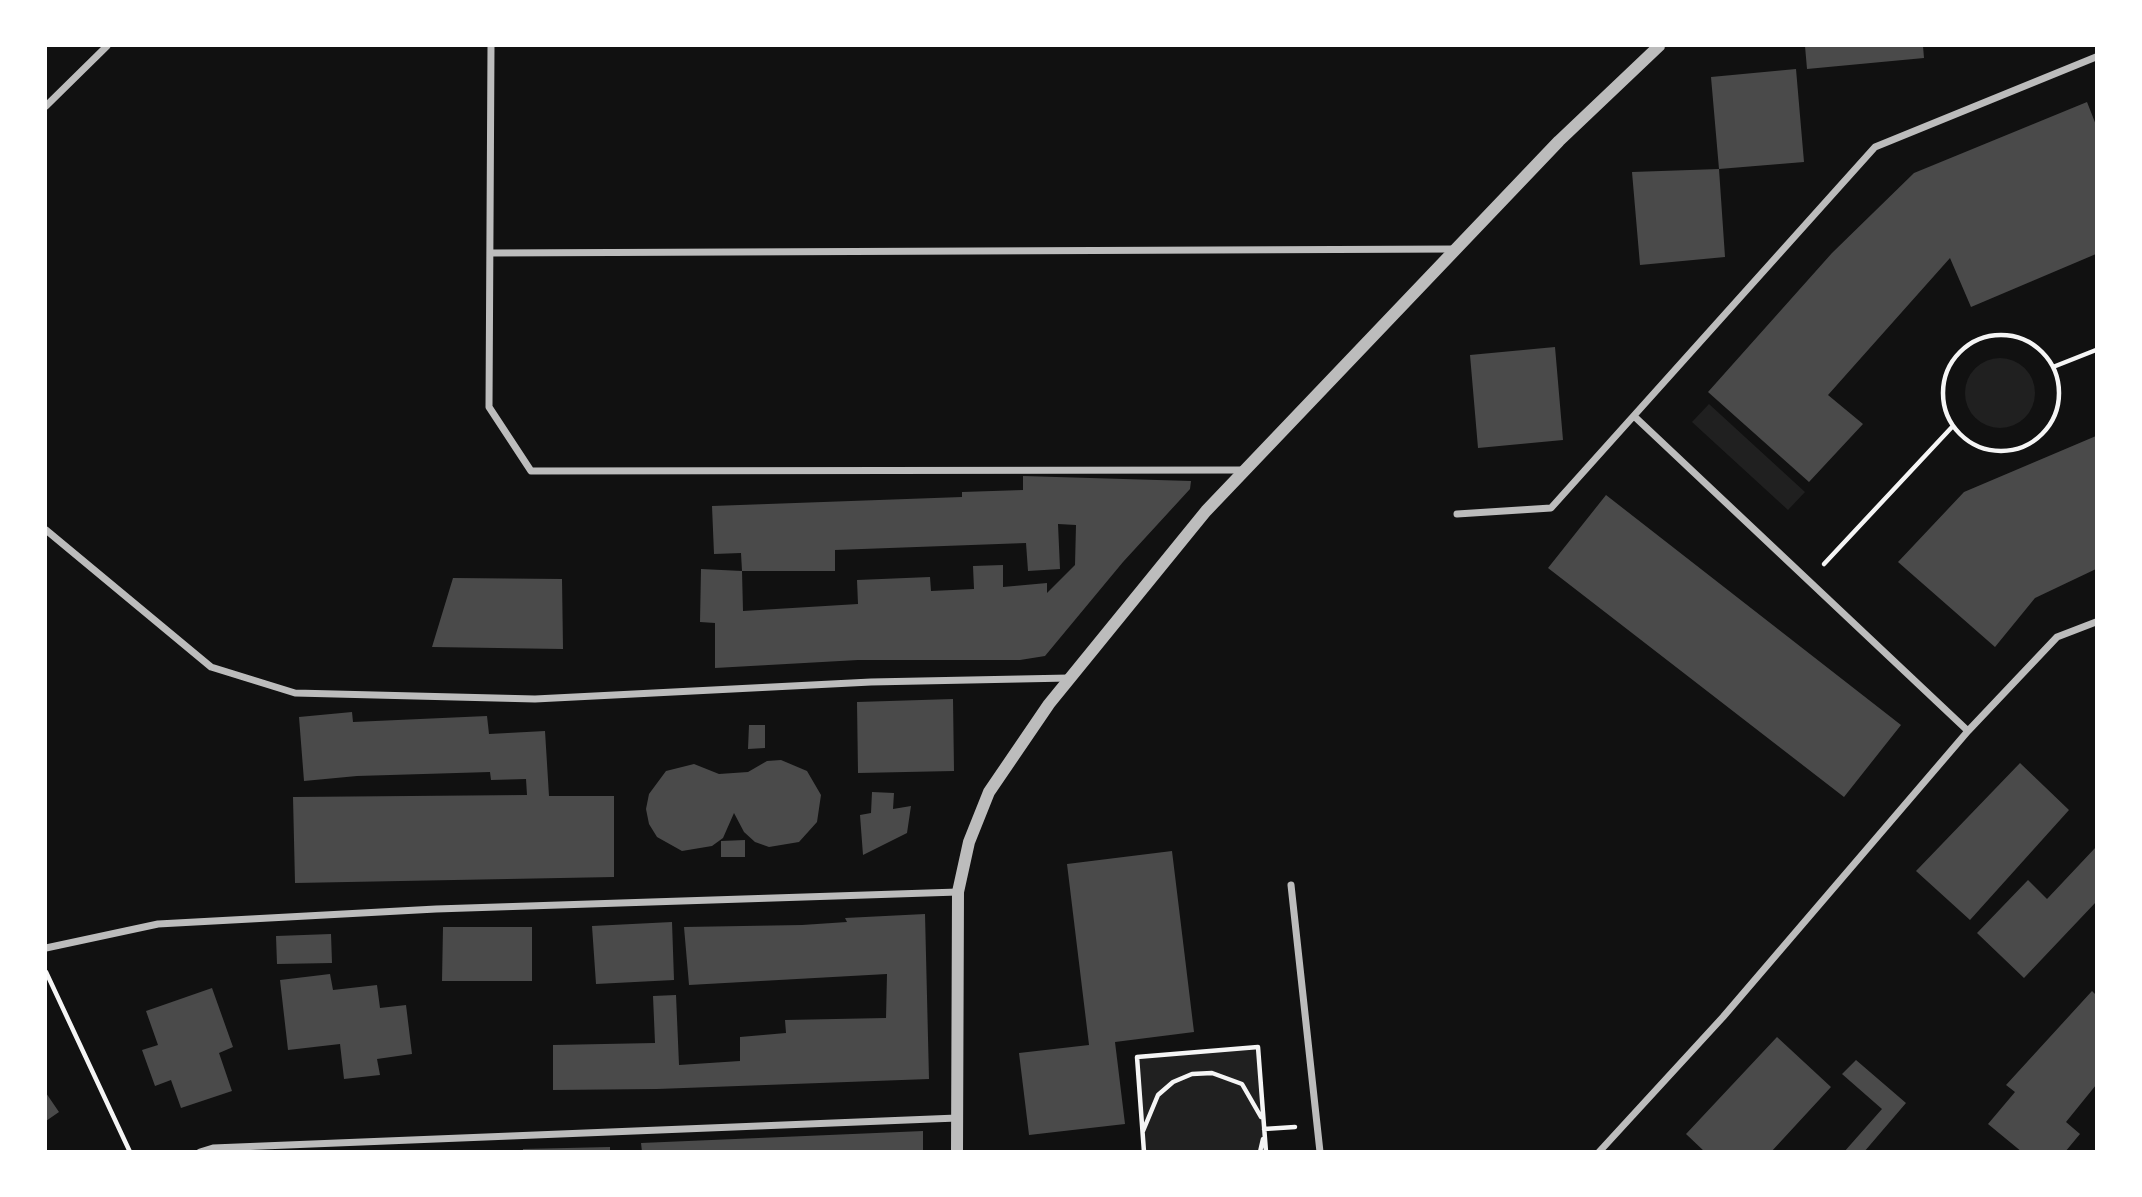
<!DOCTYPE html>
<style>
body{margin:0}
#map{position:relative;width:2142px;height:1197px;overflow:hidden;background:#111;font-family:"Titillium Web",sans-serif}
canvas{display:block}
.frame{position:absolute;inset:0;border:47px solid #fff;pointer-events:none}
</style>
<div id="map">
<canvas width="2142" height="1197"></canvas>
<div class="frame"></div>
</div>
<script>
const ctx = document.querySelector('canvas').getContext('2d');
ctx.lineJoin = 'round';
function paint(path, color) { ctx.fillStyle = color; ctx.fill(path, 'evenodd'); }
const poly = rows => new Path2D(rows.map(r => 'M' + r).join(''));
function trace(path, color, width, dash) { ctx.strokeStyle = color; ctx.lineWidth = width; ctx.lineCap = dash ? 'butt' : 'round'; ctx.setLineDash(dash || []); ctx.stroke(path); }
paint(poly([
 '1965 393a35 35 0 1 1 70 0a35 35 0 1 1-70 0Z',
 [1709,404,1805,492,1788,510,1692,422],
 [1258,1047,1266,1151,1144,1151,1137,1057]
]), '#202020');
paint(poly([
 [1805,46,1923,46,1924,58,1807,69],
 [1796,69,1804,162,1719,169,1725,257,1640,265,1632,172,1719,169,1711,77],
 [2087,102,2096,125,2096,254,1971,307,1950,258,1828,395,1863,424,1809,482,1708,392,1832,253,1914,173],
 [1555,347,1563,440,1478,448,1470,355],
 [2096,436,2096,569,2035,598,1995,647,1898,562,1964,492],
 [1023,476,1191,481,1190,489,1123,562,1045,656,1020,660,858,660,715,668,715,623,700,622,701,569,742,571,743,611,858,604,857,580,930,577,931,591,974,589,973,566,1003,565,1003,587,1047,583,1047,593,1075,565,1076,525,1058,524,1060,569,1028,571,1026,543,835,550,835,571,742,571,741,553,714,554,712,506,962,497,962,492,1023,490],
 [1606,495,1901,725,1844,797,1548,568],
 [453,578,562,579,563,649,432,647],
 [953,699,954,771,858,773,857,702],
 [352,712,353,722,487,716,489,734,545,731,549,796,614,796,614,877,295,883,293,797,527,795,526,779,491,780,490,772,357,776,304,781,299,717],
 [749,725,765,725,765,748,748,749],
 [781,760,807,771,821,795,817,822,799,842,769,847,755,842,744,832,734,813,723,838,712,846,682,851,657,837,649,824,646,809,649,794,666,771,694,764,719,774,748,772,767,761],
 [2020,763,2069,810,1970,920,1916,871],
 [872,792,894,793,893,809,911,806,907,833,863,855,860,815,871,813],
 [745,840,745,857,721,857,721,841],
 [2096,847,2096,902,2024,978,1977,933,2028,880,2047,899],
 [1172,851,1194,1032,1115,1042,1125,1124,1029,1135,1019,1053,1089,1045,1067,864],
 [925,914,929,1079,657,1089,553,1090,553,1045,655,1043,653,996,676,995,679,1065,740,1061,740,1037,786,1033,785,1020,886,1018,887,974,689,985,684,927,802,925,847,922,845,918],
 [672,922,674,980,596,984,592,926],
 [443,927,532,927,532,981,442,981],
 [331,934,332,963,277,964,276,936],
 [330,974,333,990,377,985,380,1008,406,1005,412,1054,377,1059,380,1075,344,1079,340,1044,288,1050,280,980],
 [212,988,233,1047,219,1053,232,1091,181,1108,171,1080,155,1086,142,1050,158,1045,146,1011],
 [2092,991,2096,995,2096,1085,2066,1122,2080,1134,2065,1152,2022,1152,1988,1124,2015,1092,2006,1085],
 [1777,1037,1831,1087,1771,1152,1705,1152,1686,1134],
 [1856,1060,1906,1103,1864,1152,1844,1152,1882,1109,1842,1074],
 [46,1093,59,1112,46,1121],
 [923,1131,923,1152,642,1152,641,1143],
 [610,1147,610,1152,523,1152,523,1149]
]), '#4a4a4a');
trace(poly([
 '1943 393a58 58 0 1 1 116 0a58 58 0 1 1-116 0Z',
 [2053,367,2096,350],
 [1824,564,1952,427],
 [46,972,130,1152],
 [1264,1129,1295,1127],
 [1143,1131,1158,1095,1173,1082,1192,1074,1212,1073,1242,1084,1261,1117],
 [1144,1152,1137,1057,1258,1047,1266,1152],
 [1260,1152,1263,1139]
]), '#f5f5f5', 4.5);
trace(poly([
 [491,46,489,407,531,471,1244,470],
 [46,106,107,46],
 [491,253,1456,249],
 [1635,417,1968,731],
 [1457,514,1551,508,1875,147,2096,57],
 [46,530,211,667,295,693,535,699,871,682,1069,678],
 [1291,885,1320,1152],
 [46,948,158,924,436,909,958,892],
 [200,1152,213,1148,957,1118],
 [1599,1152,1723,1017,1968,731,2057,637,2096,622]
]), '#bcbcbc', 7);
trace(poly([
 [957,1152,958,892,969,842,989,792,1049,704,1206,511,1559,141,1659,46]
]), '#bcbcbc', 12);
</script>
